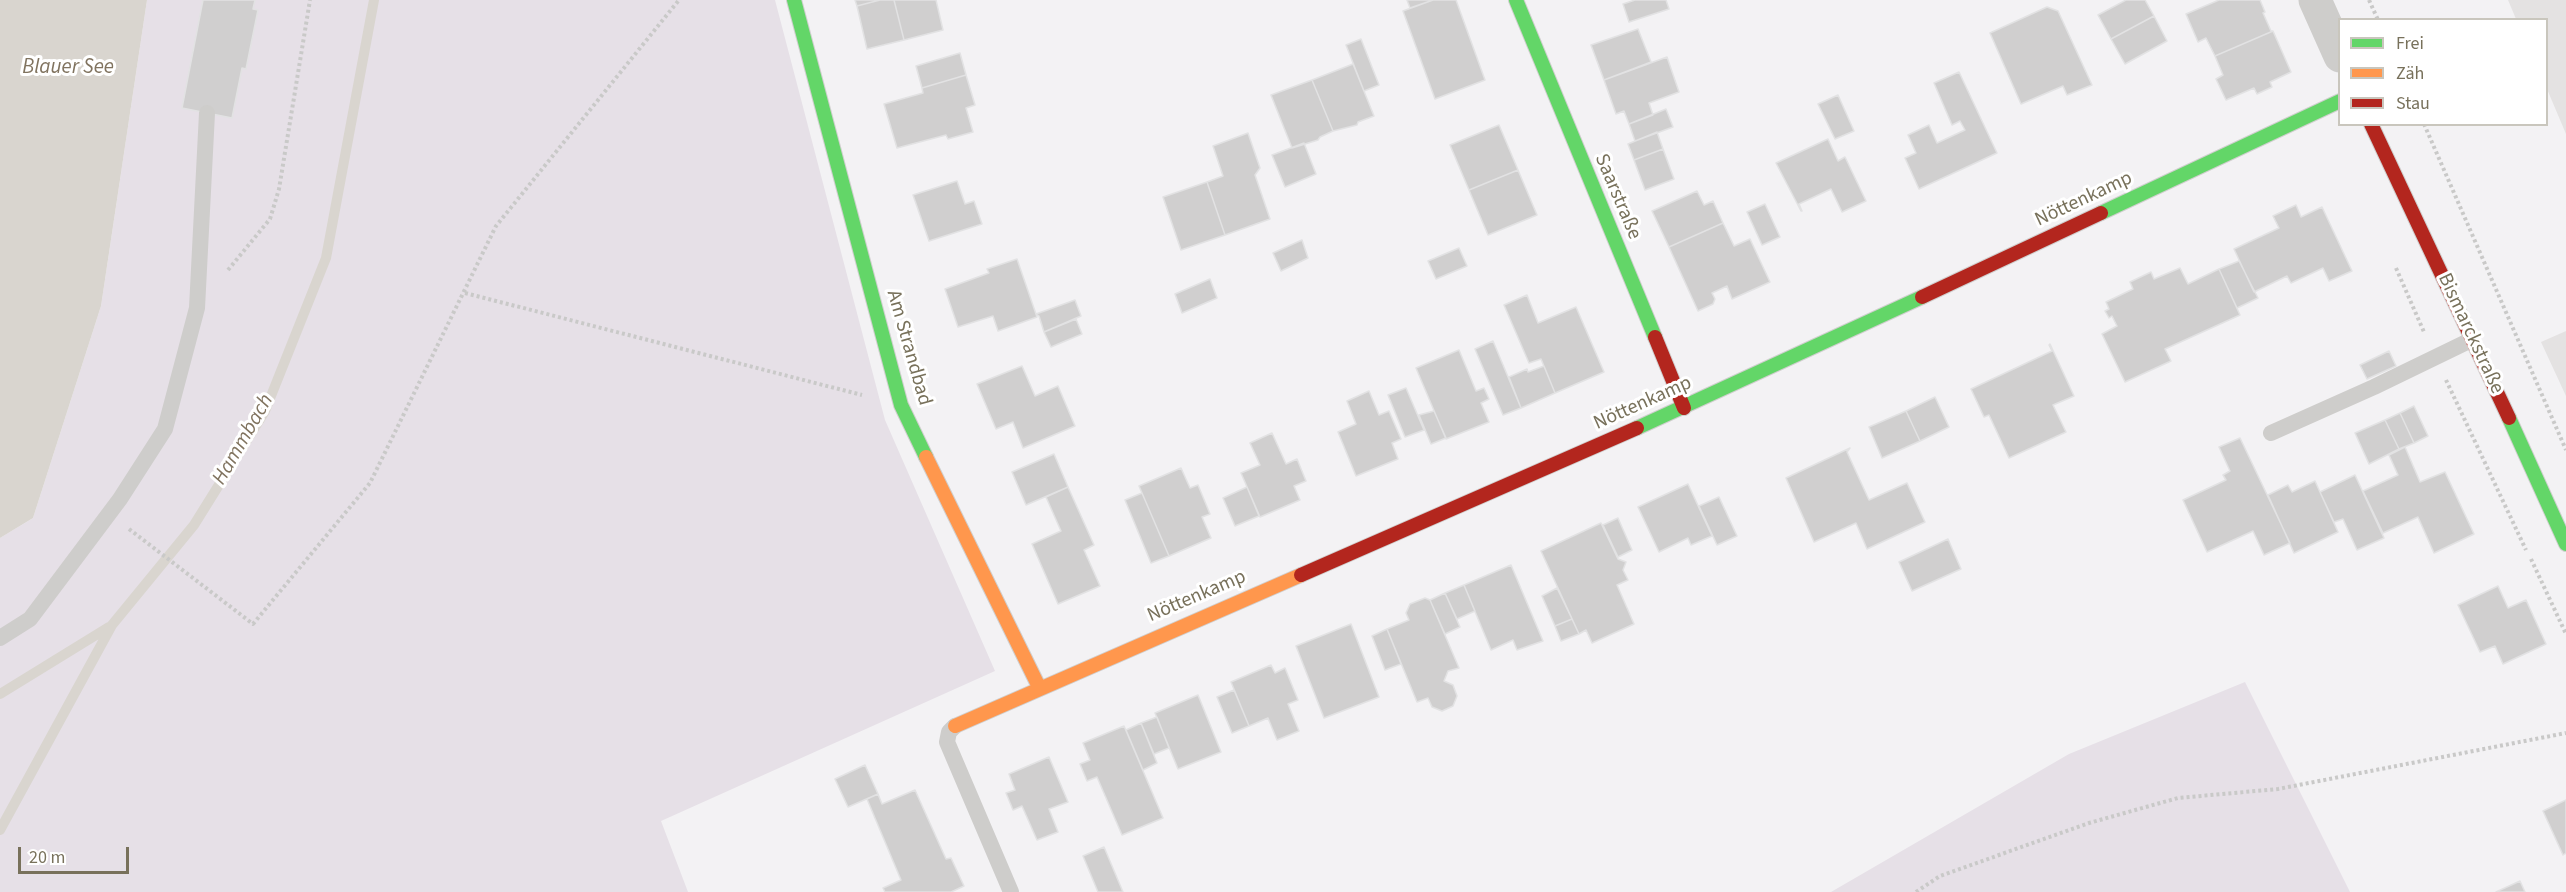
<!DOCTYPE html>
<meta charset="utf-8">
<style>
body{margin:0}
#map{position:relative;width:2566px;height:892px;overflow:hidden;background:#f3f2f4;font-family:"Source Sans 3",sans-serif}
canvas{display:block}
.legend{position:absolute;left:2338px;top:18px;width:210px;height:108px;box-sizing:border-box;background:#fff;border:2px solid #c9c6bd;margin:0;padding:8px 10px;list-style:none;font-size:18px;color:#78715b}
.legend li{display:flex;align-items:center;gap:12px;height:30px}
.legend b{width:30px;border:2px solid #c9c6bd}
.scale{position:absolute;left:18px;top:847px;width:111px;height:27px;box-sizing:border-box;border:3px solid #78715b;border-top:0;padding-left:8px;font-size:18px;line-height:21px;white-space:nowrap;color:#78715b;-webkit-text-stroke:4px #fff;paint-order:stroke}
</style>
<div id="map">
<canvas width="2566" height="892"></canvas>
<ul class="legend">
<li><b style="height:8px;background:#63d668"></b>Frei</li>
<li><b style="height:8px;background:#ff974d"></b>Zäh</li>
<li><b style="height:8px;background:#b3261e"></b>Stau</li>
</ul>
<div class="scale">20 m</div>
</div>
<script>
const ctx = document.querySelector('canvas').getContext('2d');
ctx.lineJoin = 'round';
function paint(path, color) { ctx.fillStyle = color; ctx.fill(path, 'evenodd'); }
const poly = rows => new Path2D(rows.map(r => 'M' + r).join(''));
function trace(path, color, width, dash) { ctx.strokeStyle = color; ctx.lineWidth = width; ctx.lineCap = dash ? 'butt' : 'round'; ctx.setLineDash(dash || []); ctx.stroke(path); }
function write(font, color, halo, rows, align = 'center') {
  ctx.font = font + ' "Source Sans 3",sans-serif'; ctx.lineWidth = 6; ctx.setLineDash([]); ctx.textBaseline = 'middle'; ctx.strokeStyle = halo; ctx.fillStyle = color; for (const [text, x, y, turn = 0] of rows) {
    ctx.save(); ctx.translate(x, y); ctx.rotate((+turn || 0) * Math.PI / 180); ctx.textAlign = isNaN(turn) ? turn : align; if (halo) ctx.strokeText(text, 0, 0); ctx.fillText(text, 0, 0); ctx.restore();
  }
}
paint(poly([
 [2508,0,2566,0,2566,134,2547,89,2546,20,2516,19],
 [2566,331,2566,396,2541,342]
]), '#e4e2e2');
paint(poly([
 [147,0,775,0,885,420,995,671,661,821,688,892,0,892,0,538,33,518,101,306],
 [2245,682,2350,892,1831,892,2069,754]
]), '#e6e0e7');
paint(poly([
 [0,0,147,0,101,306,33,518,0,538]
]), '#d9d5cf');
trace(poly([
 [0,694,109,627],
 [0,830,112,625,194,525,265,411,326,258,374,0]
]), '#d9d5cf', 10);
const building = poly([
 [203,0,255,0,253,9,258,10,246,69,242,68,232,118,182,108,203,0],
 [855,0,880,0,857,6,855,0],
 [880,0,894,0,904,40,867,49,857,6,880,0],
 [894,0,936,0,943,30,904,40,894,0],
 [1407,0,1433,0,1410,8,1407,0],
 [1433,0,1456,0,1485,80,1435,99,1403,11,1433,0],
 [1635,0,1666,0,1669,9,1629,22,1623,4,1635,0],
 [2126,0,2145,0,2154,16,2111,39,2098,15,2126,0],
 [2219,0,2260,0,2265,12,2263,13,2271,31,2273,31,2215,56,2206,38,2198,42,2186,14,2219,0],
 [2047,7,2058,11,2092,85,2067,95,2063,86,2021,104,1990,33,2047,7],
 [2154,16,2167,41,2125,64,2111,39,2154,16],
 [1638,29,1651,62,1604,80,1591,45,1638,29],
 [2273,31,2291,72,2270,82,2272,87,2257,94,2254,88,2226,100,2216,79,2223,75,2215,56,2273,31],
 [1361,39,1379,85,1364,91,1346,45,1361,39],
 [960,53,966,75,922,88,916,66,960,53],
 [1667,57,1679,92,1649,103,1653,115,1629,124,1624,111,1616,114,1604,80,1667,57],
 [1353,64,1374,116,1358,122,1357,125,1333,131,1312,80,1353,64],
 [1959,72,1997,153,1919,189,1905,158,1916,153,1908,135,1929,125,1937,143,1965,130,1960,121,1952,125,1934,83,1959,72],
 [966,75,975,105,966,108,973,132,948,139,946,135,897,148,884,104,923,93,922,88,966,75],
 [1312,80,1333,131,1320,137,1318,140,1292,148,1271,95,1312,80],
 [1838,95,1854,131,1835,139,1818,104,1838,95],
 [1666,109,1673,127,1635,141,1629,124,1666,109],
 [1499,125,1518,170,1469,190,1450,145,1499,125],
 [1657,132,1663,149,1634,160,1628,144,1657,132],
 [1248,133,1260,168,1255,175,1270,219,1225,235,1207,182,1223,176,1213,146,1248,133],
 [1828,139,1838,161,1845,157,1866,201,1842,212,1831,189,1799,204,1802,211,1801,211,1776,163,1828,139],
 [1304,143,1316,174,1285,187,1272,155,1304,143],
 [1663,149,1674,179,1645,190,1634,160,1663,149],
 [1518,170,1537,215,1488,235,1469,190,1518,170],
 [957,181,965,204,974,201,982,224,929,241,913,195,957,181],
 [1207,182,1225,235,1181,250,1163,197,1207,182],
 [1697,191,1704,205,1713,201,1723,223,1669,247,1652,211,1697,191],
 [1765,204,1780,237,1762,245,1747,212,1765,204],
 [2296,205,2301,217,2322,207,2352,271,2329,281,2323,268,2291,283,2287,276,2254,292,2234,249,2279,228,2273,216,2296,205],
 [1723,223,1734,246,1750,239,1770,282,1732,299,1727,286,1712,293,1715,299,1713,304,1698,311,1669,247,1723,223],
 [1302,240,1308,258,1281,271,1273,253,1302,240],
 [1459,248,1467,266,1436,279,1428,261,1459,248],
 [1017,259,1037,317,998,331,993,316,958,327,945,289,989,273,987,269,1017,259],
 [2239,261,2258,298,2237,308,2219,269,2239,261],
 [2180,268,2188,284,2219,269,2240,315,2165,349,2171,361,2125,382,2102,334,2117,326,2112,316,2109,318,2105,311,2109,309,2106,302,2133,289,2130,282,2151,272,2154,279,2180,268],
 [1210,279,1217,298,1182,313,1175,294,1210,279],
 [1527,295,1538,323,1576,307,1604,372,1555,393,1541,359,1529,363,1504,305,1527,295],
 [1075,300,1081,316,1044,332,1039,316,1036,314,1075,300],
 [1076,319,1082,334,1051,347,1044,332,1076,319],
 [1493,341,1521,408,1503,415,1475,349,1493,341],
 [2050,344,2074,396,2053,405,2066,432,2009,458,1989,415,1984,417,1971,389,2052,351,2049,345,2050,344],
 [1459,350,1476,391,1484,388,1489,399,1481,403,1489,422,1446,439,1416,368,1459,350],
 [2389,351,2396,366,2367,379,2360,365,2389,351],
 [1022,366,1035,396,1058,386,1075,426,1023,448,1013,422,996,429,977,384,1022,366],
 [1544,366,1555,393,1521,408,1509,377,1527,369,1528,372,1544,366],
 [1406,388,1424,430,1405,437,1388,395,1406,388],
 [1369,391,1379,415,1389,411,1401,439,1392,443,1398,459,1356,476,1338,432,1356,424,1347,401,1369,391],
 [1935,397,1949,427,1920,441,1906,411,1935,397],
 [2414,406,2428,436,2414,443,2400,413,2414,406],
 [1434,411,1446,438,1431,444,1419,415,1434,411],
 [1906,411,1920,441,1882,458,1869,427,1906,411],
 [2400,413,2414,443,2399,449,2385,420,2400,413],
 [2385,420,2399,449,2369,464,2355,433,2385,420],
 [1272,433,1286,464,1297,459,1306,481,1294,486,1300,500,1260,517,1241,473,1260,465,1250,443,1272,433],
 [2240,438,2290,543,2264,555,2253,531,2207,552,2183,500,2226,480,2223,475,2230,471,2219,447,2240,438],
 [2405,447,2420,482,2445,472,2474,534,2434,553,2418,517,2383,533,2363,491,2398,475,2389,455,2405,447],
 [1850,448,1847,452,1869,500,1907,483,1925,522,1867,549,1856,523,1814,542,1786,478,1850,448],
 [1054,454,1068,487,1026,505,1012,472,1054,454],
 [1181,468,1190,488,1198,485,1210,514,1202,517,1211,538,1169,556,1139,486,1181,468],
 [2355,475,2384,538,2357,550,2343,519,2334,522,2320,492,2355,475],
 [2315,481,2338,532,2294,553,2268,495,2288,485,2292,492,2315,481],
 [1688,484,1712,536,1691,545,1688,538,1659,552,1638,507,1688,484],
 [1068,487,1094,545,1084,550,1100,586,1058,604,1032,544,1061,531,1046,497,1068,487],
 [1247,487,1259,516,1235,526,1223,498,1247,487],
 [1142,493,1169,556,1151,563,1125,500,1142,493],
 [1719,497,1737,536,1717,545,1699,506,1719,497],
 [1618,518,1632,550,1618,557,1603,525,1618,518],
 [1601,523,1618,559,1626,562,1623,570,1628,580,1617,585,1634,624,1592,643,1586,630,1579,634,1541,551,1601,523],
 [1948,539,1961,569,1912,591,1899,562,1948,539],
 [1511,565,1543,641,1517,650,1513,640,1491,650,1464,585,1511,565],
 [1464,585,1475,611,1457,619,1445,593,1464,585],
 [2498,586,2508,608,2526,600,2546,644,2503,664,2495,646,2480,652,2458,605,2498,586],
 [1557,588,1572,619,1555,626,1542,596,1557,588],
 [1445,593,1460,627,1445,634,1430,600,1445,593],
 [1425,598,1430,600,1459,668,1448,671,1444,681,1453,685,1457,696,1453,706,1442,711,1432,707,1428,698,1417,702,1387,629,1409,620,1406,613,1410,604,1425,598],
 [1572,619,1579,634,1561,641,1555,626,1572,619],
 [1351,624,1379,697,1324,718,1296,646,1351,624],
 [1387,629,1401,664,1385,670,1372,636,1387,629],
 [1271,665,1275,673,1285,668,1298,700,1288,704,1299,731,1277,740,1268,718,1249,726,1231,682,1271,665],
 [1234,690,1249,726,1232,733,1217,697,1234,690],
 [1198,695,1221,752,1178,769,1155,713,1198,695],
 [1157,717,1169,748,1154,754,1141,723,1157,717],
 [1141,723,1157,763,1143,770,1126,730,1141,723],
 [1124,726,1163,818,1122,835,1097,777,1087,781,1080,764,1090,760,1083,743,1124,726],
 [1049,757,1068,802,1049,809,1058,832,1037,840,1022,806,1013,810,1006,793,1015,790,1009,774,1049,757],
 [865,765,878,794,848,807,835,779,865,765],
 [915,790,946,859,951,858,964,886,951,892,885,892,883,888,901,880,867,799,878,794,882,804,915,790],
 [2566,800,2566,853,2563,855,2543,811,2566,800],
 [1104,847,1123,892,1098,892,1083,856,1104,847],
 [2520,881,2525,892,2496,892,2520,881]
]);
paint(building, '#d0cfcf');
trace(building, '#e2e2e3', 1.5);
const fast = poly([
 [794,0,901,405,926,457],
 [1516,0,1655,337],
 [2101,213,2340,101],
 [2509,418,2566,544],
 [1637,428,1922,297]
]);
const slow = poly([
 [926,457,1039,687],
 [955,726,1301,575]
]);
const jam = poly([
 [2371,124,2509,418],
 [1922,297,2101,213],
 [1655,337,1684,408],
 [1301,575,1637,428]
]);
trace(fast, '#d0cfce', 16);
trace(slow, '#d0cfce', 16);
trace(jam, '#d0cfce', 16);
trace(poly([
 [2369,0,2378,20],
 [2424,124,2566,450],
 [2396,268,2424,332],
 [228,270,270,219,279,189,310,0],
 [465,293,862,395],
 [2446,380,2526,550],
 [129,529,253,624,370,483,496,226,679,0],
 [2531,559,2566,634],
 [1916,892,1940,876,2089,823,2178,798,2278,789,2566,733]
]), '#c9c9c8', 4, [3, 3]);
trace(poly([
 [2271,433,2374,387,2473,339],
 [0,638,30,619,120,499,165,429,197,308,207,113],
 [955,726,949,732,947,742,1011,892]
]), '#cecdcb', 16);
trace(poly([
 [2315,0,2340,56]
]), '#cecdcb', 33);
trace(fast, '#63d668', 14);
trace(slow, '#ff974d', 14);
trace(jam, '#b3261e', 14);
write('20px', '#78715b', '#fff', [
 ["Saarstraße",1617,197,67],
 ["Nöttenkamp",2084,200,-25],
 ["Bismarckstraße",2470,334,65],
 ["Am Strandbad",908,348,74],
 ["Nöttenkamp",1643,404,-24],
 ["Nöttenkamp",1197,597,-23]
]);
write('italic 21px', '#80735f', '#fff', [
 ["Blauer See",68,68],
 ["Hammbach",244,440,-60]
]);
</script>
